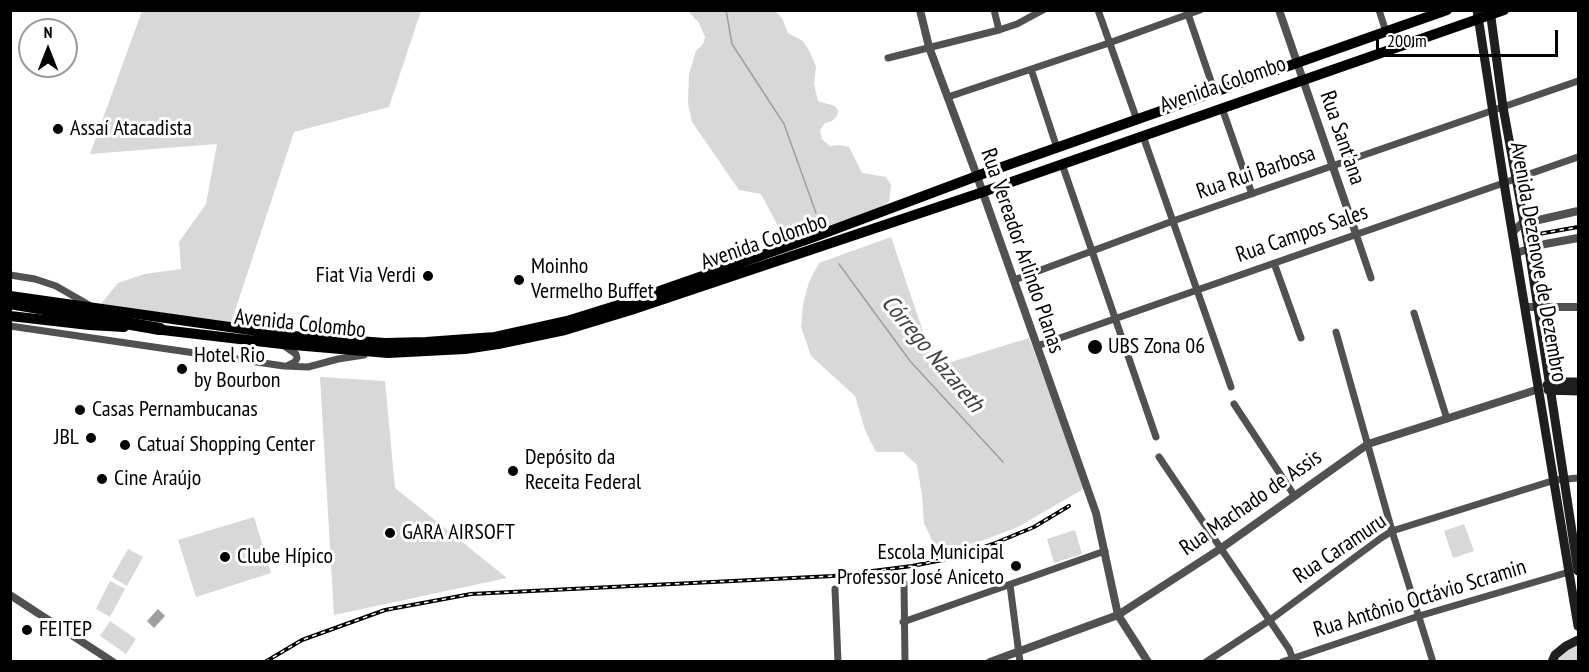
<!DOCTYPE html>
<meta charset="utf-8">
<style>
body{margin:0}
#map{position:relative;width:1589px;height:672px;overflow:hidden;background:#fff;font-family:"PT Sans Narrow",sans-serif}
canvas{display:block}
.frame{position:absolute;inset:0;border:12px solid #000;pointer-events:none}
.north{position:absolute;left:18px;top:18px;width:60px;height:60px;box-sizing:border-box;background:#fff;border:2px solid #999;border-radius:50%;rotate:0deg;font-size:16px;font-weight:700;line-height:24px;text-align:center;color:#000}
.north::after{content:'';display:block;margin:auto;width:21px;height:27px;background:#000;clip-path:polygon(50% 0,100% 100%,50% 72%,0 100%)}
.scale{position:absolute;left:1376px;top:30px;width:182px;height:27px;box-sizing:border-box;border:3px solid #000;border-top:0;padding-left:8px;font-size:18px;line-height:21px;white-space:nowrap;color:#000;-webkit-text-stroke:4px #fff;paint-order:stroke}
</style>
<div id="map">
<canvas width="1589" height="672"></canvas>
<div class="frame"></div>
<div class="north">N</div>
<div class="scale">200 m</div>
</div>
<script>
const ctx = document.querySelector('canvas').getContext('2d');
ctx.lineJoin = 'round';
function paint(path, color) { ctx.fillStyle = color; ctx.fill(path, 'evenodd'); }
const poly = rows => new Path2D(rows.map(r => 'M' + r).join(''));
function trace(path, color, width, dash) { ctx.strokeStyle = color; ctx.lineWidth = width; ctx.lineCap = dash ? 'butt' : 'round'; ctx.setLineDash(dash || []); ctx.stroke(path); }
function write(font, color, halo, rows, align = 'center') {
  ctx.font = font + ' "PT Sans Narrow",sans-serif'; ctx.lineWidth = 6; ctx.setLineDash([]); ctx.textBaseline = 'middle'; ctx.strokeStyle = halo; ctx.fillStyle = color; for (const [text, x, y, turn = 0] of rows) {
    ctx.save(); ctx.translate(x, y); ctx.rotate((+turn || 0) * Math.PI / 180); ctx.textAlign = isNaN(turn) ? turn : align; if (halo) ctx.strokeText(text, 0, 0); ctx.fillText(text, 0, 0); ctx.restore();
  }
}
paint(poly([
 [142,11,421,11,389,107,294,132,231,323,100,305,118,283,144,274,181,269,179,242,206,204,217,144,90,154],
 [688,11,775,11,782,18,788,33,803,41,810,52,816,67,814,84,818,101,835,106,838,110,837,116,832,121,825,123,820,130,822,139,830,146,840,145,849,147,862,173,886,177,891,185,889,202,879,208,787,243,761,194,739,190,692,122,688,104,689,74,696,51,703,44,705,37,699,23],
 [891,237,935,367,1029,338,1085,488,1018,527,984,540,938,553,924,523,922,495,917,465,903,452,876,452,865,430,855,396,811,356,801,327,803,304,809,282,819,263],
 [320,377,385,381,395,488,507,578,334,615],
 [254,517,271,573,196,597,178,540],
 [1464,524,1474,551,1453,558,1444,531],
 [1075,530,1082,554,1054,563,1047,539],
 [128,549,143,557,127,586,112,577],
 [110,581,125,589,110,617,96,609],
 [110,621,136,639,126,654,100,636],
 [1578,640,1578,661,1552,662]
]), '#d8d8d8');
paint(poly([
 [158,609,165,616,154,628,147,621]
]), '#9f9f9f');
trace(poly([
 [726,10,732,44,784,124,816,213],
 [839,264,910,361,1003,462]
]), '#9f9f9f', 1.5);
trace(poly([
 [994,10,999,30],
 [1098,10,1137,120],
 [1379,10,1386,32],
 [1188,14,1215,93],
 [888,58,999,30,1017,24,1043,10],
 [1031,69,1057,148],
 [948,97,1109,43,1200,10],
 [1222,108,1252,194],
 [1143,136,1231,387],
 [1062,164,1156,437],
 [1356,234,1371,278],
 [1274,263,1301,338],
 [10,275,35,279,56,286,89,305],
 [1014,280,1173,221,1578,81],
 [1414,313,1447,419],
 [10,326,284,366,308,367,338,359,364,355],
 [1336,332,1392,531,1433,662],
 [283,345,296,354,297,358,295,362,287,366],
 [1037,346,1578,157],
 [1234,404,1294,495],
 [1159,457,1289,649,1294,662],
 [904,583,905,662],
 [1010,585,1020,662],
 [835,589,838,662],
 [903,622,1105,551],
 [1206,662,1270,620,1381,538,1392,531,1555,480,1578,478],
 [1282,662,1419,616,1569,572]
]), '#515151', 7);
trace(poly([
 [920,10,929,47,977,176,1096,513,1118,615,1148,662],
 [1279,10,1356,234],
 [1513,232,1521,224,1578,211],
 [1516,253,1545,244,1578,238],
 [1526,307,1578,307],
 [10,595,113,662],
 [990,662,1118,615,1220,549,1368,444,1539,389]
]), '#515151', 8);
trace(poly([
 [1477,10,1504,183,1578,626],
 [1490,10,1503,107,1529,249,1578,571],
 [1547,385,1557,382,1578,382],
 [1548,390,1578,391],
 [1552,662,1555,655,1566,646,1578,640]
]), '#1e1e1e', 9);
trace(poly([
 [10,296,293,336,331,339,385,343,426,342,495,337,567,321,628,302,814,237,985,173,1447,10],
 [10,316,89,325,124,327],
 [154,329,282,344,388,353,465,349,498,344,565,330,631,310,977,194,1504,10]
]), '#000', 10);
trace(poly([
 [10,303,160,329]
]), '#000', 12);
const rail = poly([
 [1533,235,1578,227],
 [265,662,302,640,385,610,471,594,833,576,912,566,953,558,993,544,1034,527,1069,506]
]);
trace(rail, '#000', 4);
trace(rail, '#fff', 1.5, [4.5]);
for (const [x, y, r, color] of [
 [58,129,6,"#000"],
 [428,276,6,"#000"],
 [519,280,6,"#000"],
 [1095,347,8,"#000"],
 [182,369,6,"#000"],
 [80,410,6,"#000"],
 [91,438,6,"#000"],
 [125,445,6,"#000"],
 [513,471,6,"#000"],
 [102,479,6,"#000"],
 [390,533,6,"#000"],
 [225,557,6,"#000"],
 [1016,566,6,"#000"],
 [27,630,6,"#000"]
]) { const dot = new Path2D(); dot.arc(x, y, r, 0, 2 * Math.PI); ctx.fillStyle = color; ctx.fill(dot); trace(dot, '#fff', 2); }
write('22px', '#000', '#fff', [
 ["Avenida Colombo",1223,85,-19],
 ["Rua Sant'ana",1342,138,71],
 ["Rua Rui Barbosa",1256,173,-19],
 ["Rua Campos Sales",1302,234,-19],
 ["Avenida Colombo",764,242,-19],
 ["Rua Vereador Arlindo Planas",1022,251,71],
 ["Avenida Dezenove de Dezembro",1538,262,80],
 ["Avenida Colombo",300,324,6],
 ["Rua Machado de Assis",1251,503,-35],
 ["Rua Caramuru",1340,549,-34],
 ["Rua Antônio Octávio Scramin",1420,599,-17]
]);
write('22px', '#000', '#fff', [
 ["Assaí Atacadista",70,129],
 ["Moinho",531,267],
 ["Vermelho Buffet",531,292],
 ["Fiat Via Verdi",416,276,"right"],
 ["UBS Zona 06",1108,347],
 ["Hotel Rio",194,356],
 ["by Bourbon",194,381],
 ["Casas Pernambucanas",92,410],
 ["JBL",79,438,"right"],
 ["Catuaí Shopping Center",137,445],
 ["Depósito da",525,458],
 ["Receita Federal",525,483],
 ["Cine Araújo",114,479],
 ["GARA AIRSOFT",402,533],
 ["Escola Municipal",1004,553,"right"],
 ["Professor José Aniceto",1004,578,"right"],
 ["Clube Hípico",237,557],
 ["FEITEP",39,630]
], 'left');
write('italic 24px', '#404040', '#fff', [
 ["Córrego Nazareth",932,354,50]
]);
</script>
